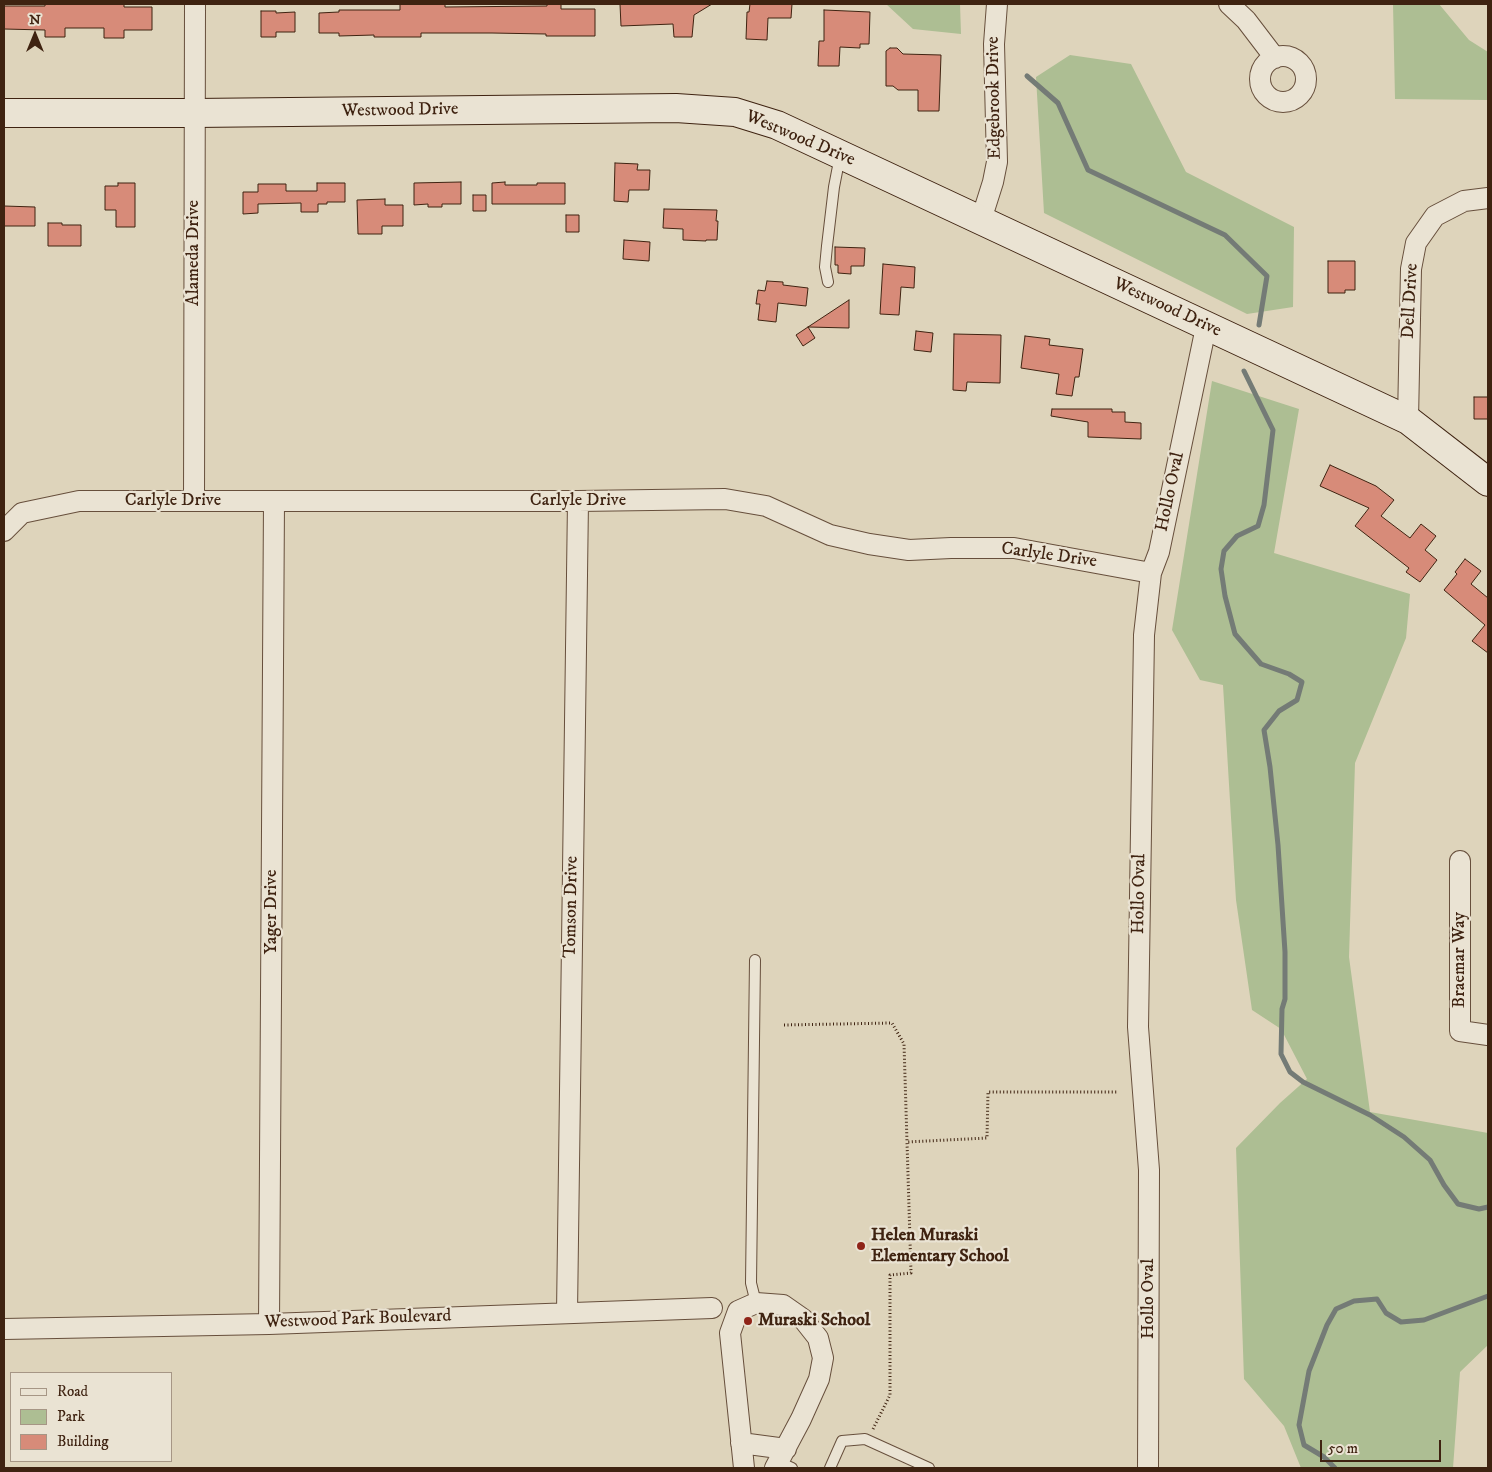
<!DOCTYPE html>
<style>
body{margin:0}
#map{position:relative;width:1492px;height:1472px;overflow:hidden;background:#ded4bb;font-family:"IM FELL DW Pica",serif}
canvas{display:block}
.frame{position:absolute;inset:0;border:5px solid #3f2311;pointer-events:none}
.legend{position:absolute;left:10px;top:1372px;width:162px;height:90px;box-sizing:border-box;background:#eae3d3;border:1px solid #a69685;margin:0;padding:6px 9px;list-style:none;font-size:15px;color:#3f2311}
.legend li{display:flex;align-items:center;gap:10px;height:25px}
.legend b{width:25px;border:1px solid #a69685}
.north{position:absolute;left:10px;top:10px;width:50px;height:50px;-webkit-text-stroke:4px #eae3d3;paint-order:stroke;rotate:0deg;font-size:14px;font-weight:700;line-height:20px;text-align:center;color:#3f2311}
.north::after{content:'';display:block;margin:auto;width:18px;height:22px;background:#3f2311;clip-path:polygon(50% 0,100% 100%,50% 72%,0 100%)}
.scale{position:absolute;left:1320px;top:1440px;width:121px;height:22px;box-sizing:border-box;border:2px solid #3f2311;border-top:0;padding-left:6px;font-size:15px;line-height:18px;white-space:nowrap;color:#3f2311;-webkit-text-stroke:4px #eae3d3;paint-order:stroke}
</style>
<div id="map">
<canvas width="1492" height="1472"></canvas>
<div class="frame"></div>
<ul class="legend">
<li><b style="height:6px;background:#eae3d3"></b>Road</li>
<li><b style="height:14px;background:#adbe93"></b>Park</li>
<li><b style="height:14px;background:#d78b79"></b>Building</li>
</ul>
<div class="north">N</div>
<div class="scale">50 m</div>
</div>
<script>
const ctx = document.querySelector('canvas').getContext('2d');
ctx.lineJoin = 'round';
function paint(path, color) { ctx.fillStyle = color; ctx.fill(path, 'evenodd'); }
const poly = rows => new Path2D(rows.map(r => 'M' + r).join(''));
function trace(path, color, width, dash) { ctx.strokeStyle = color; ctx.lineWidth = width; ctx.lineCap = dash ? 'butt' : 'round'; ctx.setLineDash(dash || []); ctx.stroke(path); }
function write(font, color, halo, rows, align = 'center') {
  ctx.font = font + ' "IM FELL DW Pica",serif'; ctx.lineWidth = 4.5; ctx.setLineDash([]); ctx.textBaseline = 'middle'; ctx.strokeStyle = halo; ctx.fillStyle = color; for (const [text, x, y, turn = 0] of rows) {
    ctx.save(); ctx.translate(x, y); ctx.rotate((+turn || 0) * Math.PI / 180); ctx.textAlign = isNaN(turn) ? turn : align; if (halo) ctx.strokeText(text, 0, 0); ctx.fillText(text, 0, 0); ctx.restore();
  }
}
paint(poly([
 [886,4,960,4,961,34,913,29],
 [1393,4,1439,4,1469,40,1488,52,1488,100,1395,99],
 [1070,55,1131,64,1186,172,1294,227,1293,307,1247,314,1044,213,1036,77],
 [1212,381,1299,409,1274,553,1410,594,1406,638,1355,763,1349,957,1370,1112,1488,1133,1488,1345,1460,1372,1453,1468,1301,1468,1284,1426,1244,1379,1236,1148,1280,1103,1307,1079,1281,1029,1252,1010,1236,900,1223,685,1200,680,1172,630]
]), '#adbe93');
trace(poly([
 [1027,76,1058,103,1088,170,1225,235,1267,276,1259,325],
 [1244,371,1273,430,1264,505,1258,526,1237,536,1224,551,1221,569,1225,596,1235,634,1261,664,1289,674,1302,682,1297,700,1279,711,1264,730,1270,767,1278,845,1285,952,1285,999,1282,1009,1281,1054,1290,1072,1303,1082,1370,1115,1404,1137,1430,1160,1444,1185,1458,1204,1479,1209,1488,1207],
 [1335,1468,1324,1457,1304,1445,1299,1425,1309,1371,1327,1325,1336,1309,1354,1301,1377,1299,1386,1313,1401,1322,1424,1320,1488,1296]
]), '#747b76', 5);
const building = poly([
 [45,4,124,4,124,7,152,7,152,30,124,30,124,38,104,38,104,28,65,28,65,37,45,37,45,30,4,29,4,6,45,6,45,4],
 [400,4,445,4,445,7,547,6,547,4,561,4,561,9,595,9,595,36,546,36,546,34,492,33,421,33,421,37,374,37,374,35,339,36,339,33,319,33,319,13,339,12,339,10,400,10,400,4],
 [620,4,712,4,694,15,692,37,674,37,673,24,621,26,620,4],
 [750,4,792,4,791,18,768,18,767,40,746,39,747,12,749,12,750,4],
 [824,10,870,12,869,44,860,44,860,48,840,47,839,66,818,66,819,41,824,41,824,10],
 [261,11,276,11,276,13,295,12,295,32,276,32,276,37,261,37,261,11],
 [890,48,897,48,903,54,941,55,939,111,918,111,918,90,898,90,893,86,886,86,886,51,890,48],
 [615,163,638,164,637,170,650,170,649,190,629,190,628,202,614,201,615,163],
 [461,182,461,204,442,204,442,207,428,207,428,204,414,205,414,183,461,182],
 [505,182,505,185,537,185,537,183,565,183,565,204,492,204,492,183,505,182],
 [118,183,135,183,135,227,116,227,116,210,105,210,105,186,118,186,118,183],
 [317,183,345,183,345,202,327,202,327,204,318,204,318,212,301,212,301,203,258,204,258,213,243,214,243,192,258,192,258,184,286,184,286,191,317,191,317,183],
 [473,195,486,195,486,211,473,211,473,195],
 [385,199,385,205,403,205,403,226,382,226,382,234,358,234,357,200,385,199],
 [4,206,35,207,35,226,4,226,4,206],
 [664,209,717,210,716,221,718,221,717,240,706,240,706,241,683,240,683,229,663,228,664,209],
 [566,215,579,215,579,232,566,232,566,215],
 [48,223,62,223,62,225,81,225,81,246,48,246,48,223],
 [624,240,650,242,649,261,623,259,624,240],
 [835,247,865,248,864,266,851,266,851,274,838,273,838,265,835,265,835,247],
 [1328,261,1355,261,1355,290,1345,290,1345,293,1328,293,1328,261],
 [883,264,915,267,914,288,901,287,899,315,880,314,883,264],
 [767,281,783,282,783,285,808,288,806,306,778,303,776,322,758,320,760,304,756,304,758,290,765,291,767,281],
 [849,300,849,328,808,327,849,300],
 [808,327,815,338,803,346,796,335,808,327],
 [916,331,933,333,931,352,914,350,916,331],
 [954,334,1001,335,1000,383,967,382,966,391,953,390,954,334],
 [1025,336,1050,339,1049,345,1083,349,1079,377,1075,377,1072,396,1056,394,1059,374,1021,368,1025,336],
 [1474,397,1488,397,1488,419,1474,419,1474,397],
 [1052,409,1112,409,1112,412,1125,412,1125,422,1141,423,1141,439,1088,437,1088,422,1051,416,1052,409],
 [1330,465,1376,486,1394,500,1381,516,1410,538,1421,524,1436,536,1425,550,1437,560,1420,582,1406,572,1409,568,1355,526,1369,508,1320,486,1330,465],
 [1465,559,1481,571,1471,584,1488,598,1488,653,1472,641,1485,625,1444,590,1457,574,1455,572,1465,559]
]);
paint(building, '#d78b79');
trace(building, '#3f2311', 1);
const lane = poly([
 [828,282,825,267,827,246,834,187,840,156],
 [755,960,751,1283,756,1303],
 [779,1462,792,1468],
 [830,1468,842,1441,865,1439,929,1468]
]);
const street = poly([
 [1229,4,1246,20,1275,58],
 '1260 79a23 23 0 1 1 46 0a23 23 0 1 1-46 0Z',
 [981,220,993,182,997,162,994,44,997,4],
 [1408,420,1411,269,1416,243,1435,216,1464,201,1488,198],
 [194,501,195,4],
 [4,531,22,513,79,501,578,501,725,499,766,506,830,535,869,544,909,550,951,548,1014,548,1151,573],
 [1460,861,1460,1031,1488,1035],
 [567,1312,578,501],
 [269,1324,274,501],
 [4,1329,269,1324,712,1308],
 [741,1443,786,1449],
 [744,1468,730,1333,738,1311,756,1303,783,1305,803,1319,818,1338,823,1358,819,1379,801,1419,775,1468],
 [1148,1468,1149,1170,1138,1027,1144,635,1151,573,1159,552,1206,327]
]);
const secondary = poly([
 [4,113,194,113,676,108,735,112,777,125,1408,420,1488,482]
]);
trace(lane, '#674f3c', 12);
trace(street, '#674f3c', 22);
trace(secondary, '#3f2311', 30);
trace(poly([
 [784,1025,892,1023,904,1044,907,1142],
 [873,1429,890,1395,890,1275,911,1273,907,1142,987,1138,988,1092,1118,1092]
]), '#3f2311', 3, [1, 2.5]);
trace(lane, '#eae3d3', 10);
trace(street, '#eae3d3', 20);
trace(secondary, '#eae3d3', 28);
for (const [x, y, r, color] of [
 [861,1246,5,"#8f2418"],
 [748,1321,5,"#8f2418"]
]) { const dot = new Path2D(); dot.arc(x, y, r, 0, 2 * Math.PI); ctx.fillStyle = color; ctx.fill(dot); trace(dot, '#eae3d3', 2); }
write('18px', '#3f2311', '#eae3d3', [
 ["Edgebrook Drive",995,98,-91],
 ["Westwood Drive",400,111,-1],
 ["Westwood Drive",800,139,23],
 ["Alameda Drive",194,253,-90],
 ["Dell Drive",1411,301,-87],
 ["Westwood Drive",1167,308,25],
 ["Hollo Oval",1171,492,-78],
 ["Carlyle Drive",173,501],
 ["Carlyle Drive",578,501],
 ["Carlyle Drive",1049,556,8],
 ["Hollo Oval",1140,894,-89],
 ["Tomson Drive",572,907,-89],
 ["Yager Drive",272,912,-90],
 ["Braemar Way",1460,960,-90],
 ["Hollo Oval",1149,1299,-90],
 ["Westwood Park Boulevard",358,1320,-2]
]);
write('bold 18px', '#3f2311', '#eae3d3', [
 ["Helen Muraski",871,1236],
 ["Elementary School",871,1257],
 ["Muraski School",758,1321]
], 'left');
</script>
